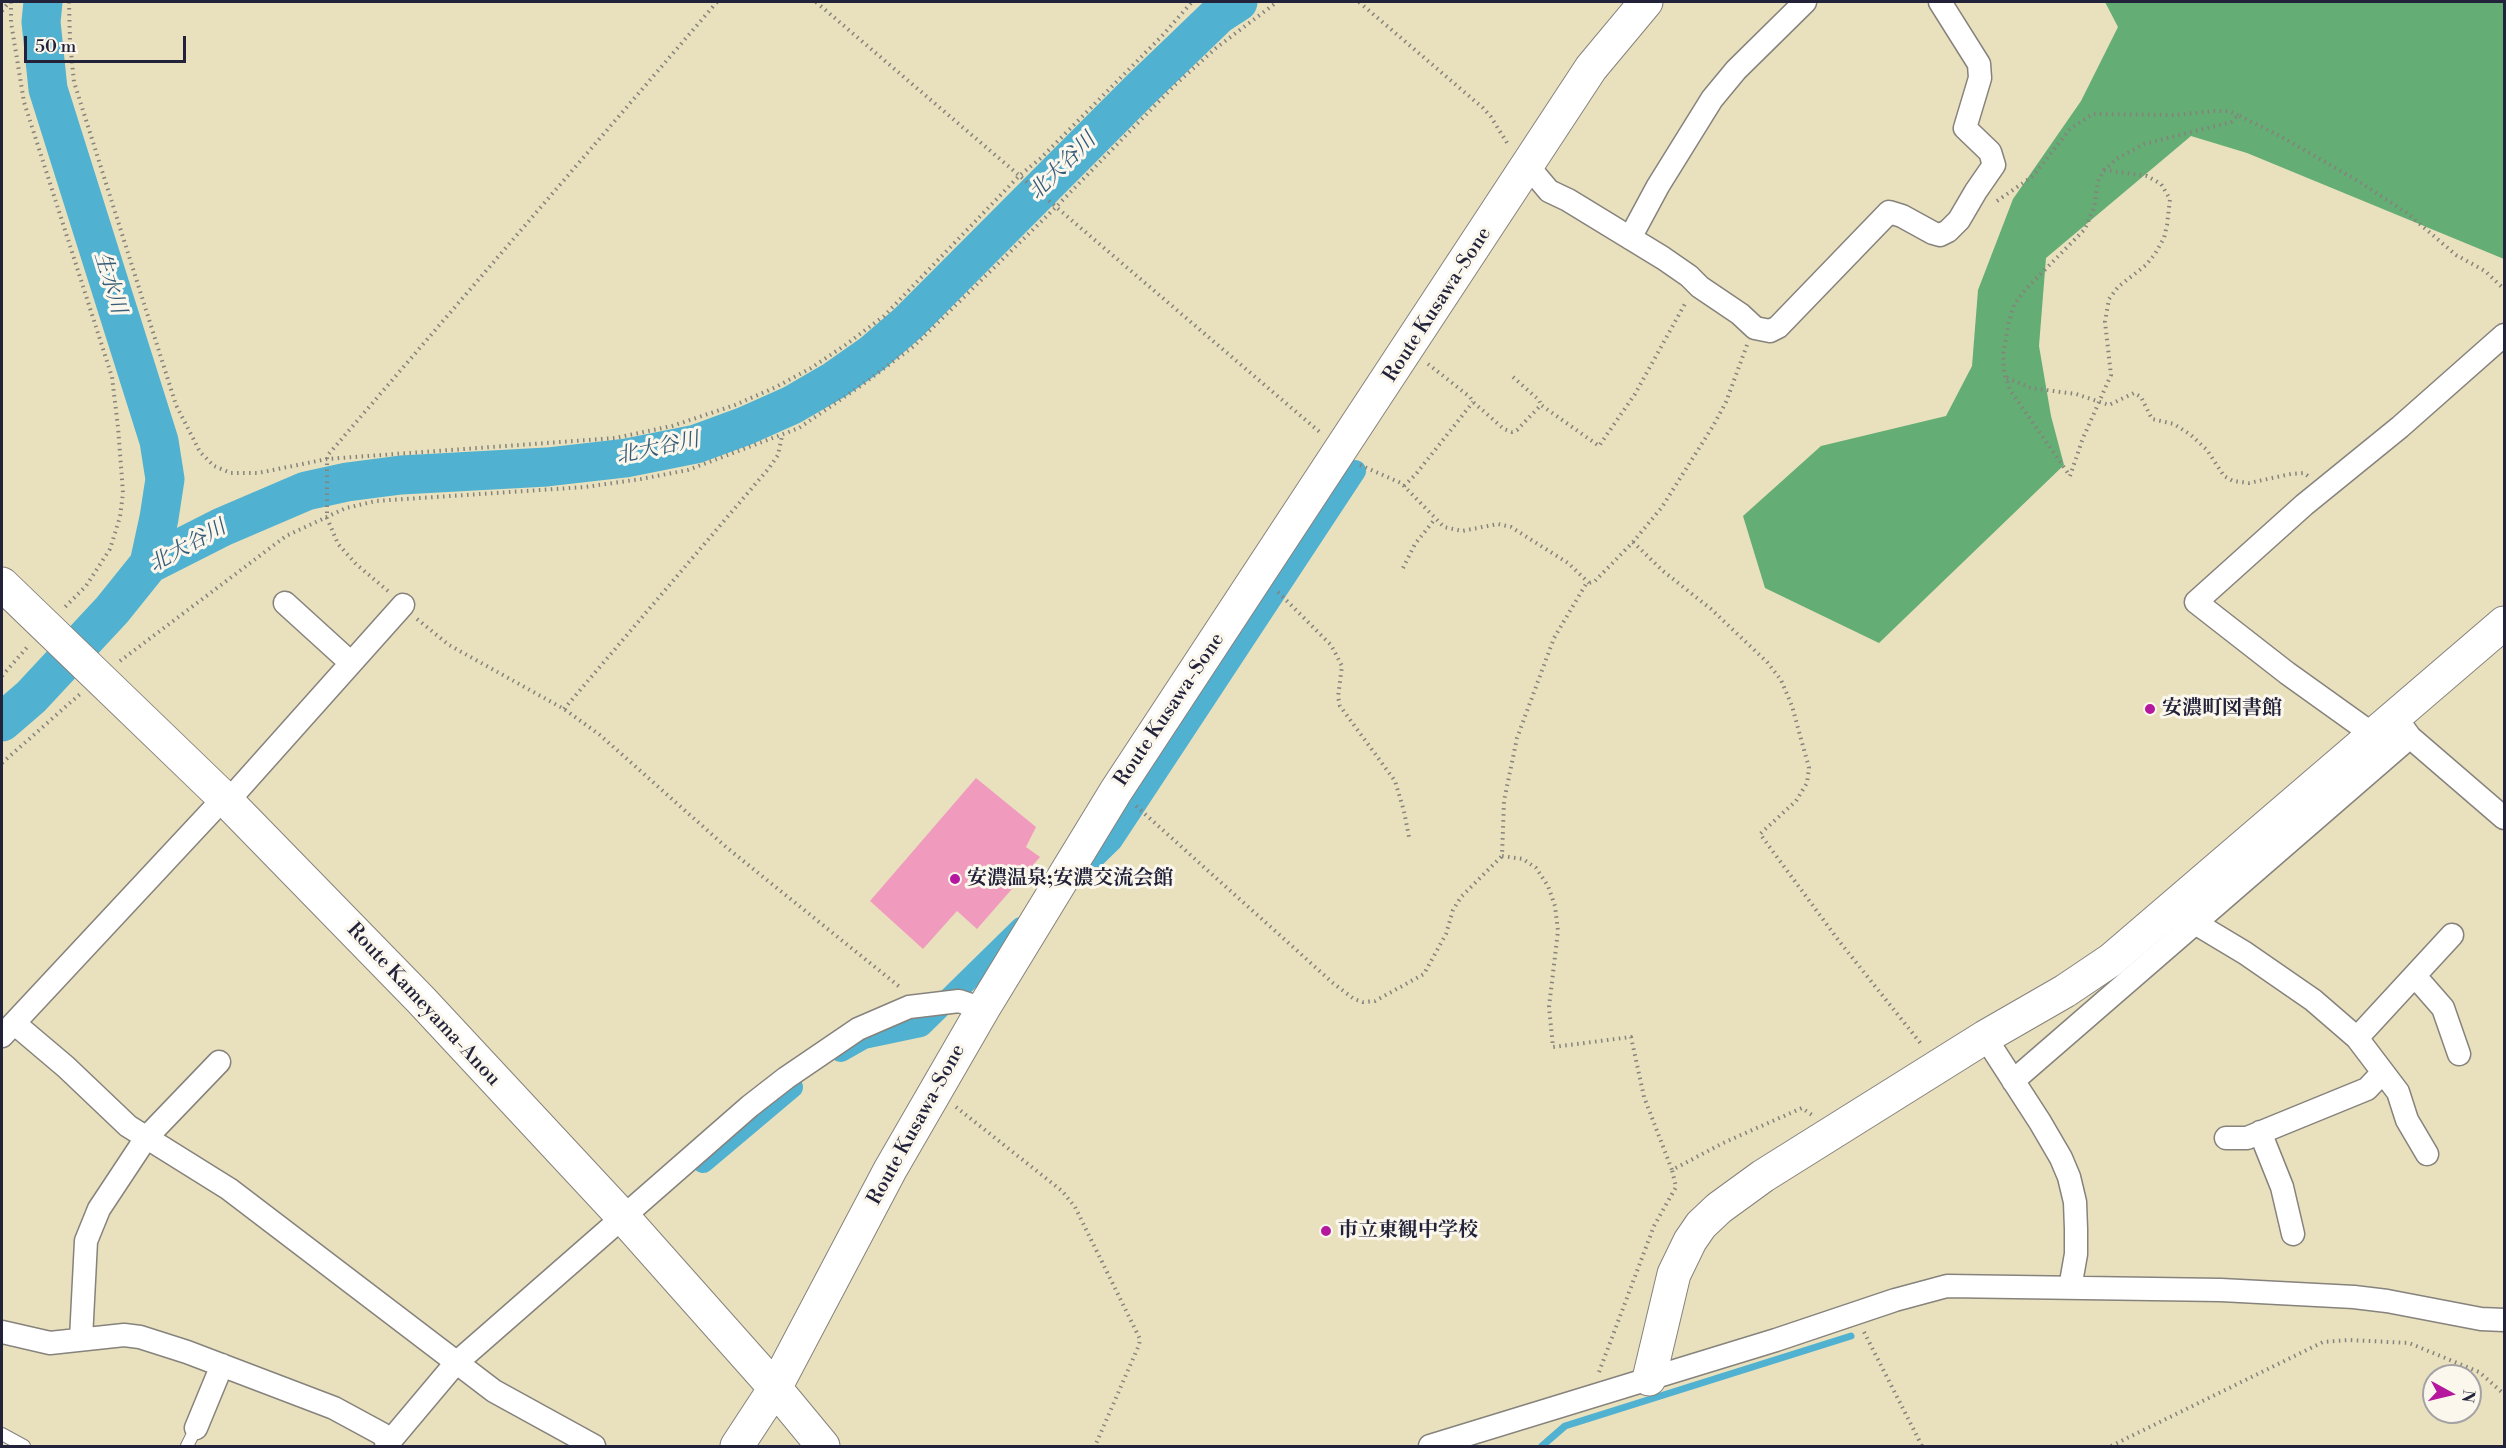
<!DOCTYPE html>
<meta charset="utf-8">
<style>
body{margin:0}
#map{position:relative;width:2506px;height:1448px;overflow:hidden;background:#e9e1be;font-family:"Libre Bodoni",serif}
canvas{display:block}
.frame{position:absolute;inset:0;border:3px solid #22223b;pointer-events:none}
.north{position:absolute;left:2422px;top:1364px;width:60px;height:60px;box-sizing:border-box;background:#fbf7ec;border:2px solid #a4a2a5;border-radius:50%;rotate:98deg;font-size:16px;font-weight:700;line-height:24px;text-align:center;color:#22223b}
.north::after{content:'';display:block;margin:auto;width:21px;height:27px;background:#b5179e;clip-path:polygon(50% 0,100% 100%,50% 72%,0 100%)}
.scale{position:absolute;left:24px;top:36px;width:162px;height:27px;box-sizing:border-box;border:3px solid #22223b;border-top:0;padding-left:8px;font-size:18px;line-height:21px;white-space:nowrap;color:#22223b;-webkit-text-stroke:4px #fbf7ec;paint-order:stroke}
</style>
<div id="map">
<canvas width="2506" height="1448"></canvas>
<div class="frame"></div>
<div class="north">N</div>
<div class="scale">50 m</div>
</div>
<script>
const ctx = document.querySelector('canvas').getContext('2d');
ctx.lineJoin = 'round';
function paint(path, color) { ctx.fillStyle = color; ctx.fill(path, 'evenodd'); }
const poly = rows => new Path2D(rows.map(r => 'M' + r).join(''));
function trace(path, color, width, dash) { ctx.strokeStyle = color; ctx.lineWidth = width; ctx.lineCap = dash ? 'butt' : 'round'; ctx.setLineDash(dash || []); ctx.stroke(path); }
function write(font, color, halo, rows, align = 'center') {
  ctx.font = font + ' "Libre Bodoni","Noto Serif JP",serif'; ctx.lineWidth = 6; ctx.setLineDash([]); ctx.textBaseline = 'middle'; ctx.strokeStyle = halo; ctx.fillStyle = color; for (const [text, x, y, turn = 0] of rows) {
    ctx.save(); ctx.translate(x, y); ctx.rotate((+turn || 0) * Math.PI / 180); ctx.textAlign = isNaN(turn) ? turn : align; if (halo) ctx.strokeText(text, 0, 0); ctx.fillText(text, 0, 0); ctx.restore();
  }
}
paint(poly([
 [2105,2,2504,2,2504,259,2247,153,2191,136,2046,258,2039,346,2051,416,2064,465,1879,643,1765,588,1743,516,1821,446,1946,416,1972,366,1978,290,2013,199,2081,101,2118,27]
]), '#64ad75');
trace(poly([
 [1542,1446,1565,1426,1851,1336]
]), '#51b1d0', 7);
trace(poly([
 [1075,876,1112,840,1355,471],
 [841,1051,864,1038,921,1026,1021,928],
 [703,1162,792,1087]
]), '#51b1d0', 22);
trace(poly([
 [43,2,41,22,48,89,159,441,165,479,159,518,149,564],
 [2,722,31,697,112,610,149,564,222,527,306,491,347,482,401,475,547,467,626,458,696,444,745,426,792,405,835,380,872,354,908,323,1139,91,1218,15,1238,2]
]), '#51b1d0', 39);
paint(poly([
 [976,778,1036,827,1026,847,1040,857,977,929,957,911,923,949,870,901]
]), '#f09bbe');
const lane = poly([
 [2,1434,24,1446],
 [187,1446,196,1428]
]);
const street = poly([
 [1528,166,1549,191,1568,200,1663,258,1689,276,1700,287,1740,314,1755,328,1770,331,1778,327,1889,212,1902,216,1933,233,1940,235,1948,231,1959,220,1976,191,1994,165,1990,152,1965,128,1980,78,1979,64,1940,2],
 [1630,238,1658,186,1712,99,1736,70,1805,2],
 [285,603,351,663],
 [2402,726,2410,737,2504,818],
 [2375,736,2287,673,2196,602,2304,505,2400,427,2504,335],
 [228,801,403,605],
 [2195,923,2245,953,2313,1000,2357,1038,2398,1092,2407,1120,2427,1154],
 [2415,976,2443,1008,2459,1054],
 [14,1023,66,1067,128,1126,229,1189,494,1391,594,1446],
 [2,1036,224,798],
 [1985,1037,2040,1122,2061,1158,2069,1177,2075,1202,2076,1229,2076,1254,2070,1288],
 [2357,1038,2452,935],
 [2013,1081,2410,737],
 [2260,1132,2282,1187,2293,1234],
 [2226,1138,2247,1138,2367,1089,2383,1072],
 [2,1332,50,1343,124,1335,140,1337,187,1352,334,1408,382,1434,388,1443],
 [81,1339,86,1241,99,1209,146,1138,219,1062],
 [196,1428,222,1365],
 [386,1446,455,1364,750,1106,786,1078,858,1029,909,1007,959,1001,983,1009],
 [1430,1446,1776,1340,1895,1300,1947,1286,2221,1290,2354,1297,2387,1301,2481,1319,2504,1320]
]);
const secondary = poly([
 [2,584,224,798,421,1000,623,1217,775,1388,823,1446],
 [1649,1379,1674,1274,1690,1241,1701,1225,1719,1208,1763,1176,1985,1037,2065,991,2111,960,2504,623],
 [737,1446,775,1388,890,1170,983,1009,1116,791,1591,68,1646,2]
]);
trace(lane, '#86827c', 14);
trace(street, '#86827c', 25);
trace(secondary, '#86827c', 35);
trace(poly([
 [11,2,11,22,24,102,112,377,118,427,123,493,120,517,110,549,86,586,65,607],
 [69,2,70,42,74,82,176,405,200,452,214,466,231,473,258,473,327,459,615,438,672,426,735,405,776,387,811,368,844,346,884,316,1019,176,1041,158,1162,36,1192,2],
 [816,2,1322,434],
 [1359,2,1483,108,1491,117,1509,146],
 [2,11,9,2],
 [2104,170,2147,176,2161,184,2170,199,2167,225,2164,238,2155,254,2146,265,2118,287,2109,299,2105,322,2111,375,2083,438,2070,476,2010,390,2004,372,2003,355,2009,321,2014,305,2025,290,2085,229,2094,208,2098,181,2104,170,2118,158,2144,144,2231,122,2238,115,2280,136,2358,181,2407,213,2456,255,2485,271,2504,289],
 [1997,201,2033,176,2070,129,2093,114,2175,115,2214,111,2228,111,2238,115],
 [1747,345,1726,402,1713,426,1662,507,1633,542,1595,581,1586,584,1554,638,1517,738,1504,801,1502,856,1523,859,1536,868,1548,886,1555,906,1558,931,1549,1007,1553,1047,1631,1037,1644,1097,1672,1170,1723,1143,1802,1108,1812,1115],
 [1428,364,1470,397,1473,402,1504,429,1512,432,1517,430,1541,405,1599,446,1635,394,1686,302],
 [1513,377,1539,400,1541,405],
 [2007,378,2031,388,2076,394,2109,405,2134,393,2141,397,2152,419,2174,424,2191,435,2207,450,2224,476,2233,481,2249,483,2291,474,2304,473,2308,476],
 [1360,465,1401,483,1444,527,1462,531,1498,524,1511,527,1568,563,1589,583],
 [1404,486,1416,474,1473,402],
 [1633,542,1663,571,1711,609,1767,662,1781,680,1792,706,1809,768,1807,783,1796,801,1760,834,1839,941,1922,1045],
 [1403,568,1415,544,1435,519],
 [388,591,356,564,338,544,327,518,327,456,717,2],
 [1278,592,1331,645,1342,666,1338,697,1340,706,1395,781,1404,811,1409,837],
 [417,619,449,645,564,709,600,735,726,847,901,988],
 [120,661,286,536,346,508,376,501,585,487,641,479,688,470,799,428,862,385,914,346,1055,208,1175,85,1216,48,1277,2],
 [2,676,29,645],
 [564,709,769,468,778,455,782,436],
 [2,763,80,694],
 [1136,806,1333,983,1354,999,1363,1002,1375,1001,1424,974,1446,934,1453,910,1461,897,1502,856],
 [956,1107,1062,1191,1075,1207,1140,1339,1139,1345,1095,1446],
 [1864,1332,1922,1446],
 [1599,1372,1654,1226,1676,1187,1672,1170],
 [2111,1446,2323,1342,2349,1340,2409,1343,2479,1372,2504,1394]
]), '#86827c', 4, [1.5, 4.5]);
trace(lane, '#fff', 12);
trace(street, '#fff', 22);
trace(secondary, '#fff', 33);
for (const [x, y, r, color] of [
 [2150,709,6,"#b5179e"],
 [955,879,6,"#b5179e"],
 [1326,1231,6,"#b5179e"]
]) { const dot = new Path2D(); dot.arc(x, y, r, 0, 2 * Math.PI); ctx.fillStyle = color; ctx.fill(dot); trace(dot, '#fbf7ec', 2); }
write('20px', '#22223b', '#fbf7ec', [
 ["Route Kusawa-Sone",1438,305,-57],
 ["Route Kusawa-Sone",1170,710,-56],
 ["Route Kameyama-Anou",423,1005,47],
 ["Route Kusawa-Sone",917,1125,-61]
]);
write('bold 20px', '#22223b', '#fbf7ec', [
 ["安濃町図書館",2162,709],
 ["安濃温泉;安濃交流会館",967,879],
 ["市立東観中学校",1338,1231]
], 'left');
write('italic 21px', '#355b77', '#fbf7ec', [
 ["北大谷川",1063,167,-45],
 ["生水川",109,283,73],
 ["北大谷川",658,449,-12],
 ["北大谷川",188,547,-29]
]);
</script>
